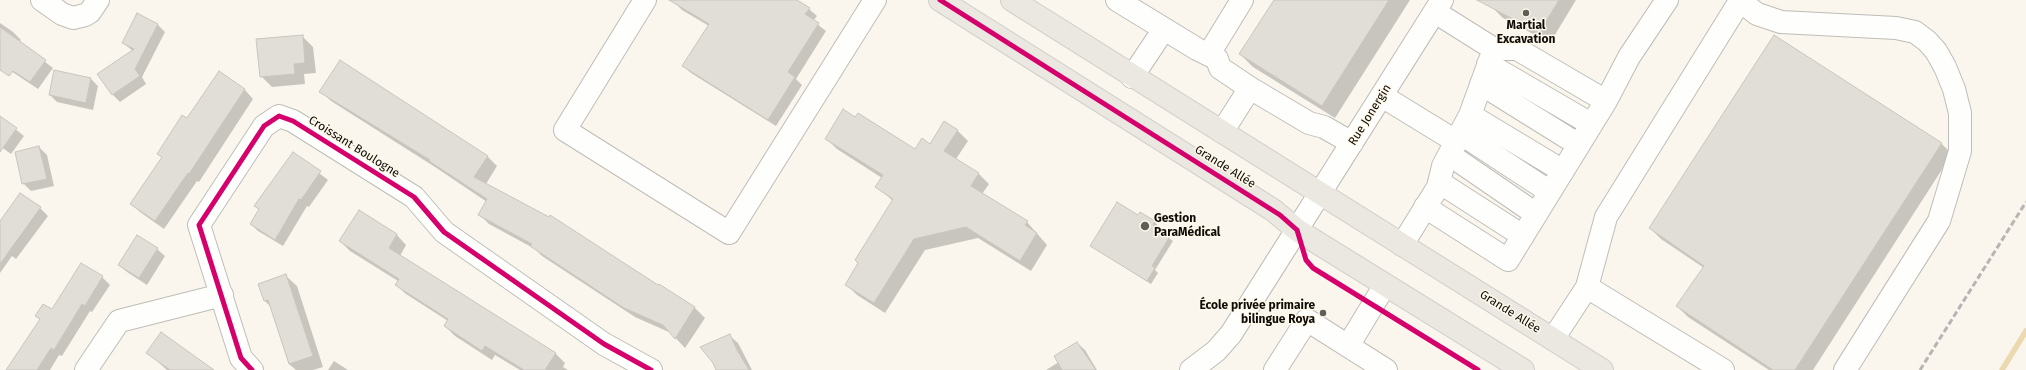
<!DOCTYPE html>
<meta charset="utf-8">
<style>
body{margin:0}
canvas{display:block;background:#faf6ee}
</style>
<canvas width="2026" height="370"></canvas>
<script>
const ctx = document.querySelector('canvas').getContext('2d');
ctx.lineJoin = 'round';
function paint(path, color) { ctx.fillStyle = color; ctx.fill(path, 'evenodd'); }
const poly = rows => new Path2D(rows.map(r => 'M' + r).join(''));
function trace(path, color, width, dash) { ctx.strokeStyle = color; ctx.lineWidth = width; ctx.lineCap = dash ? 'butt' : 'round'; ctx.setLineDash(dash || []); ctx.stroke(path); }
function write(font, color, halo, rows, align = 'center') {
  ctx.font = font + ' "Fira Sans",sans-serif'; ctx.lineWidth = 3; ctx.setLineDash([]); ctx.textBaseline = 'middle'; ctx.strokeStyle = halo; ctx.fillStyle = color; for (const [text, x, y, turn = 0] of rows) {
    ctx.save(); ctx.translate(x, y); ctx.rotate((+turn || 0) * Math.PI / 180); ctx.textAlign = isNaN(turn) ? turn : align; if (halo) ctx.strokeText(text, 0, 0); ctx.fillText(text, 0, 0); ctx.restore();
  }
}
paint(poly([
 [676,0,795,0,809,9,817,16,813,21,826,31,796,79,802,85,776,126,691,73,683,66,709,26,682,10,674,2],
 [1275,0,1410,0,1335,118,1253,67,1240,54],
 [1497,0,1576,0,1550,43,1503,18,1492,7],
 [0,23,13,32,21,40,19,42,53,68,38,89,11,71,0,59],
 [157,24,165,32,142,77,146,84,120,102,112,94,133,51,123,43],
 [302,36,313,47,316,73,304,74,305,84,272,87,261,76],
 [219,73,245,90,253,99,199,182,197,181,164,229,140,212,131,203,162,157,159,154,187,120],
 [91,79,98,86,93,110,57,102,50,95],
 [321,91,487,156,497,166,486,184,658,287,659,285,695,308,705,318,685,348,671,333,635,317,542,256,535,249,489,224,480,215,487,202,435,167,331,101],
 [0,117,24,136,11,154,0,146],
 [856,118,915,150,930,145,957,130,968,141,956,159,978,173,989,184,982,194,1027,222,1047,245,1031,271,978,238,925,250,885,313,857,295,846,284,893,201,877,187,882,178,837,149,826,138],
 [1941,143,1952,154,1813,370,1769,370,1688,317,1677,306,1704,268,1661,239,1650,228],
 [39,147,47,155,54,186,31,191,23,183],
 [293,153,328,180,309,207,307,206,283,246,258,231,251,224,259,210,256,206],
 [40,208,48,216,16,259,12,256,0,273,0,222],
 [359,212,397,235,406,245,400,256,555,353,565,363,563,367,568,370,520,370,495,355,492,360,455,336,445,326,448,321,406,294,396,285,398,281,350,251,340,241],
 [1140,213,1155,222,1158,226,1156,229,1173,241,1155,270,1158,273,1151,284,1091,246,1138,217],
 [157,249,165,256,147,285,127,272,119,265],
 [82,264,102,277,110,285,92,312,90,311,62,356,59,355,50,370,7,370,41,320,37,316,52,310],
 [286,276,297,286,323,367,313,370,296,370,289,364,271,307,265,301],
 [730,336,738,343,752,370,717,370],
 [1077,343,1085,350,1097,370,1046,370,1059,362],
 [148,353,212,370,167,370],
 [334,361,348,370,328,370]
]), '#0003');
trace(poly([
 [2002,370,2026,331]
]), '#ebd9b0', 5.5);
const building = poly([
 [669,0,797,0,810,8,805,14,819,23,788,72,795,77,768,120,682,66,709,24,669,0],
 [1274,0,1389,0,1322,106,1239,54,1274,0],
 [1477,0,1559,0,1539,33,1477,0],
 [137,13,158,24,135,69,140,76,112,95,97,74,134,49,122,43,137,13],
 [0,27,46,60,30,82,13,71,9,76,0,70,0,27],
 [303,35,305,63,294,64,295,74,260,77,256,39,303,35],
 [1774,35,1942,143,1795,370,1773,370,1676,306,1704,266,1649,228,1774,35],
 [340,60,488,156,474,177,549,217,550,215,658,285,659,284,695,307,675,339,663,325,624,308,530,246,532,244,478,215,487,199,429,161,430,160,319,92,340,60],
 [54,70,91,78,86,103,49,95,54,70],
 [219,71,245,89,189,174,188,173,155,221,130,204,162,157,157,154,182,115,187,118,219,71],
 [843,109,855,117,858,113,915,149,922,138,930,144,944,121,958,130,944,151,979,173,971,186,1028,221,1025,225,1037,233,1020,261,966,227,914,239,874,303,845,285,858,263,855,260,893,199,875,187,883,175,825,139,843,109],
 [0,116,17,128,0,152,0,116],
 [39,146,47,179,22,184,15,152,39,146],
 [293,152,321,171,301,200,299,199,275,240,250,224,259,209,254,206,293,152],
 [20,193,41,207,0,264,0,221,20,193],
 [1117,202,1138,215,1140,212,1155,221,1153,225,1170,236,1152,266,1155,268,1147,281,1090,246,1117,202],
 [359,210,397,234,389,248,556,353,545,370,524,370,485,346,482,351,444,326,448,319,395,285,399,279,339,241,359,210],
 [137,235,158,248,139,278,118,265,137,235],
 [81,263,103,276,85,306,82,304,54,350,51,348,37,370,6,370,40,319,35,316,43,304,52,309,81,263],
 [286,274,313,356,289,364,268,300,264,301,258,284,286,274],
 [161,332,214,370,170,370,146,353,161,332],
 [730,334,737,350,749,370,716,370,713,363,700,347,730,334],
 [1077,342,1096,370,1062,370,1054,356,1077,342]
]);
paint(building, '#e1ded8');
trace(building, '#c8c5bf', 1);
const minor = poly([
 [42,0,62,14,73,18,85,15,90,12,98,0],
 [645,0,565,130,729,233,875,0],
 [1117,0,1197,49,1217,59,1220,68,1250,88,1309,123,1324,127,1352,143],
 [1209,54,1242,0],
 [1488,64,1591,124],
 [1132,77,1164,29],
 [1481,84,1579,145],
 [1382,96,1457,142],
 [1606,101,1629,57,1667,0],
 [1470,115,1563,171],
 [1222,132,1250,88],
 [1460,133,1550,192],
 [1450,155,1536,214],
 [1439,182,1523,236],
 [1425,207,1508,260,1606,101,1517,49,1494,49,1435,12],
 [1402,245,1438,187,1443,166,1470,115,1494,49],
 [1587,287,1606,217,1740,1,1757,14,1781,22,1896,28,1915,32,1927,41,1936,51,1945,67,1954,89,1960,113,1960,151,1939,221,1845,370],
 [1553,339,1587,287,1723,370],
 [1348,346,1385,285],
 [86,370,119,321,222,295],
 [252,370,241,358,199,225,264,126,279,116,293,121,414,197,444,232,604,344,651,370],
 [1191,370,1216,351,1231,334,1442,0],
 [1275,370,1307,320,1386,370]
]);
const major = poly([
 [940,0,1273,210,1297,230,1313,240,1523,370],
 [1012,0,1602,370]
]);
trace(minor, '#bfbdb7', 24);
trace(major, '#d2d0cc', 24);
trace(minor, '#fefefc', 22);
trace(major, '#ebe8e1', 22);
trace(poly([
 [1920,370,2026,202]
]), '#b6b5b3', 3, [6, 3]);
trace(poly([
 [940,0,1280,215,1297,230,1306,260,1313,268,1478,370],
 [252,370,241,358,199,225,264,126,279,116,293,121,414,197,444,232,604,344,651,370]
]), '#d6006c', 5);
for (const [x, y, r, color] of [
 [1526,13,4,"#615e58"],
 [1145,226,5,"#615e58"],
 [1323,313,4,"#615e58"]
]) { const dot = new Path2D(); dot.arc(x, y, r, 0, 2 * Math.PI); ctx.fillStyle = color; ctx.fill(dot); trace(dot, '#fef8ea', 1.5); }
write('bold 12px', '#0e0c08', '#fef8ea', [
 ["Martial",1526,26],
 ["Excavation",1526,40],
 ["Gestion",1154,219,"left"],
 ["ParaMédical",1154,233,"left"],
 ["École privée primaire",1315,306,"right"],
 ["bilingue Roya",1315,320,"right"]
]);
write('12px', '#0e0c08', '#fef8ea', [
 ["Rue Jonergin",1370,115,-58],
 ["Croissant Boulogne",354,147,32],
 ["Grande Allée",1225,167,32],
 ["Grande Allée",1510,312,32]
]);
</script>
